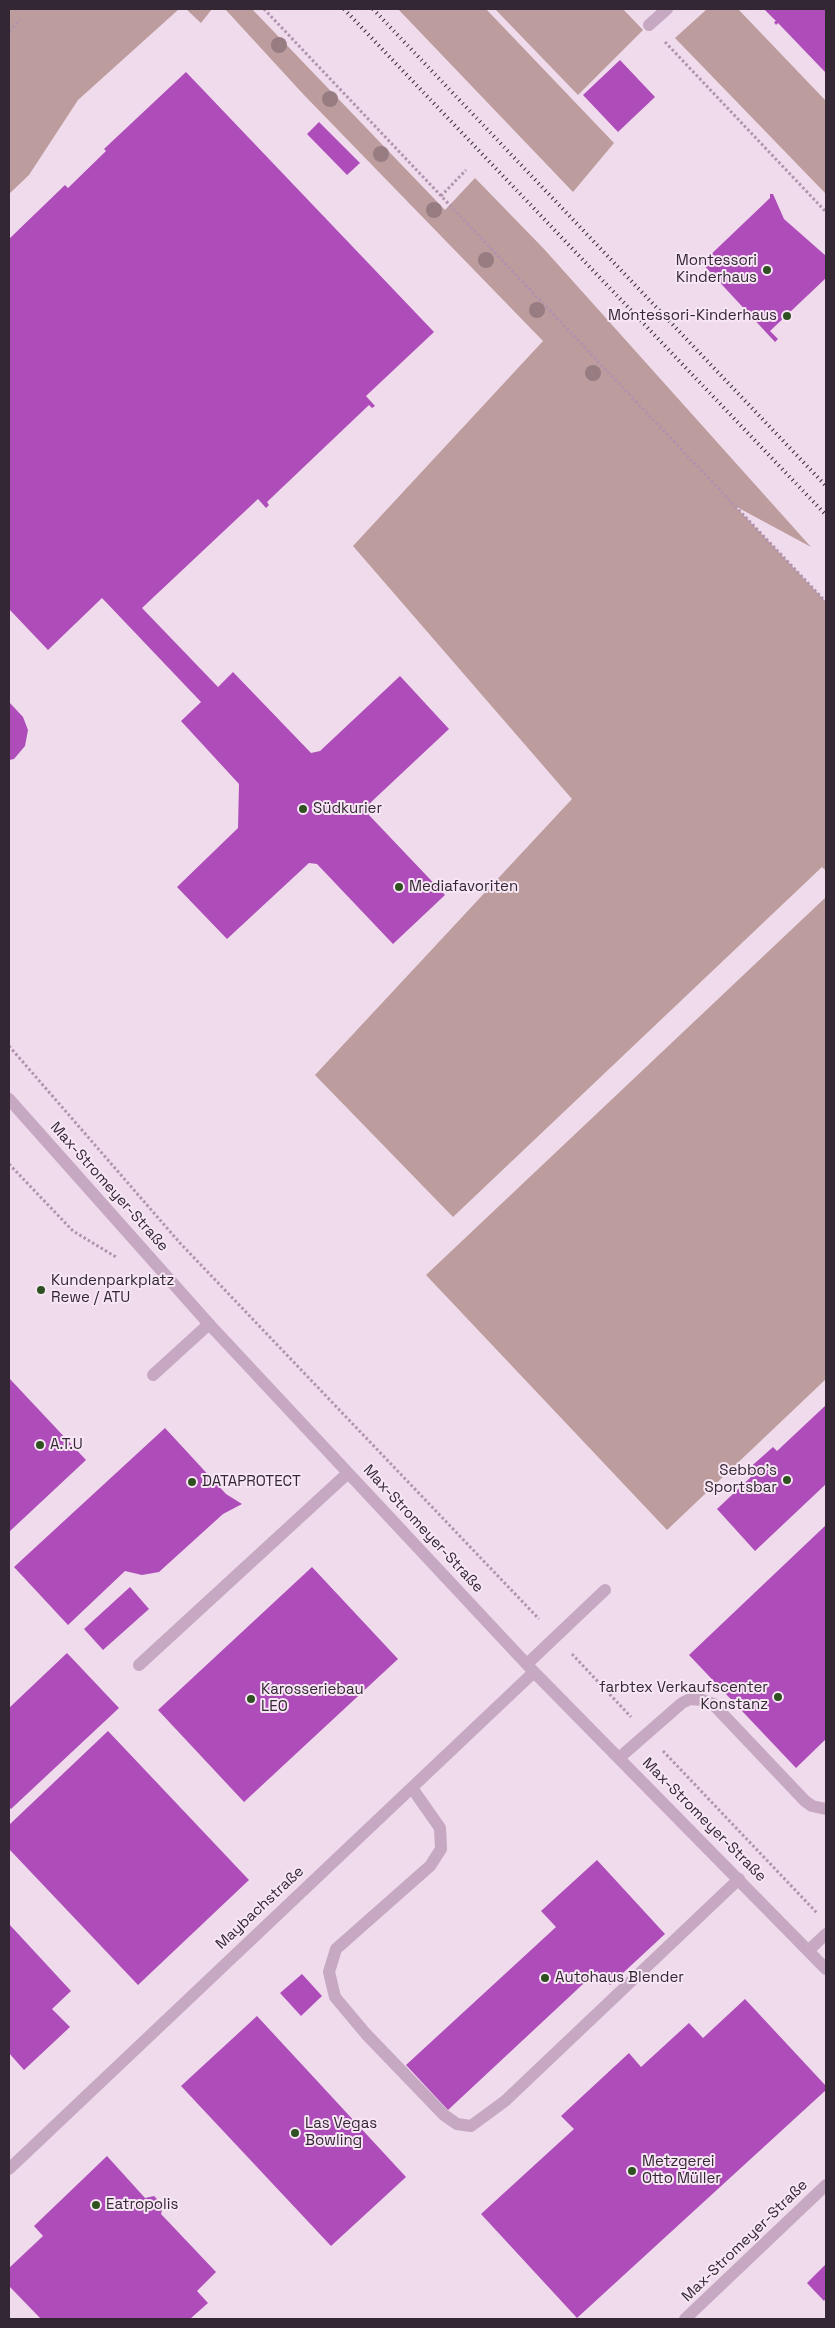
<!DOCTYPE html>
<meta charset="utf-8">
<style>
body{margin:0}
#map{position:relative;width:835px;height:2328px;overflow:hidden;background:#efdbeb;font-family:"Space Grotesk",sans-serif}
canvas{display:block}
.frame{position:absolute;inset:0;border:10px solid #332733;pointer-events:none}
</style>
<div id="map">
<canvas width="835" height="2328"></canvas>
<div class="frame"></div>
</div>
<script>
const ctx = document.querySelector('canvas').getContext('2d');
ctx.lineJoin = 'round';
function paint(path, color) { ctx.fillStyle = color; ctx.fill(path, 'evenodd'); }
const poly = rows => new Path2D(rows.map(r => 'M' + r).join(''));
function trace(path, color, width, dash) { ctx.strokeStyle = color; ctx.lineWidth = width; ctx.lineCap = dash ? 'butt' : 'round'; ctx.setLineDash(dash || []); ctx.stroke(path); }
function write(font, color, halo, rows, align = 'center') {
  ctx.font = font + ' "Space Grotesk",sans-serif'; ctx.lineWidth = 4; ctx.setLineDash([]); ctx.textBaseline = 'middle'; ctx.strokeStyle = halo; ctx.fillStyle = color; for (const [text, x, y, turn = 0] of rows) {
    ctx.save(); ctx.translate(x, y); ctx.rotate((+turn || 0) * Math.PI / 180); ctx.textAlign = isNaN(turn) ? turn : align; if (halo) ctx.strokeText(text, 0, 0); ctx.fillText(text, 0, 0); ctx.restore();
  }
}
paint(poly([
 [9,9,179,9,78,100,29,175,9,194],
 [186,9,212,9,201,23],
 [225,9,252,9,445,210,475,178,544,249,811,547,735,506,826,602,826,871,822,867,453,1217,315,1075,572,799,353,546,543,341,304,95],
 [398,9,486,9,614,143,573,192],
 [495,9,623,9,643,30,578,95],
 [707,9,738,9,826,101,826,194,675,38],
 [826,897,826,1379,667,1530,426,1275]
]), '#bc9c9d');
paint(poly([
 [764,9,826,9,826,73,778,23,776,25,774,22,776,21],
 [620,60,655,97,618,132,583,95],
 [186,72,434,332,366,396,375,406,372,408,369,405,267,502,269,505,266,508,258,499,142,608,218,687,233,672,311,753,320,751,400,676,449,729,368,805,368,814,445,895,393,944,317,864,309,863,227,939,177,887,238,828,239,784,181,721,201,702,102,598,48,650,9,609,9,239,65,185,68,188,106,151,104,149],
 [319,122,360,163,347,175,307,134],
 [770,194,773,194,784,219,826,256,826,278,770,331,778,339,775,342,700,261,703,259,704,261,770,198],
 [9,702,23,717,28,730,25,746,14,759,9,760],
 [9,1378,86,1460,9,1532],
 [826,1405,826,1484,755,1551,717,1509,752,1476,746,1471,773,1447,777,1451],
 [165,1428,226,1494,242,1504,223,1514,159,1572,142,1575,125,1571,68,1625,14,1567],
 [826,1525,826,1739,796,1768,689,1655],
 [312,1567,398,1659,244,1802,158,1710],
 [130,1587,149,1609,103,1650,84,1629],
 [67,1653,119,1708,11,1809,9,1807,9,1708],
 [108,1731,249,1880,138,1985,9,1849,9,1825],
 [597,1860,665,1934,610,1985,597,1971,448,2110,406,2065,556,1927,541,1911],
 [9,1924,71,1991,52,2009,70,2027,24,2070,9,2053],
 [302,1974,322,1996,301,2016,280,1993],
 [745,1999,826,2086,826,2090,577,2318,481,2214,574,2129,561,2116,629,2053,641,2067,689,2023,703,2038],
 [257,2016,406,2177,331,2246,181,2086],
 [107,2156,145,2198,154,2196,163,2205,161,2214,216,2272,197,2291,208,2303,190,2319,41,2319,9,2286,9,2268,43,2236,34,2226],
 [826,2264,826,2298,824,2301,807,2283]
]), '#ae4dba');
trace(poly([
 [264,9,826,602],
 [9,31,20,20],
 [665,42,826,212],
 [441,196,466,170],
 [9,1046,180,1243,539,1619],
 [9,1164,73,1231,116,1257],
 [572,1654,631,1717],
 [663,1751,817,1913]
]), '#b192af', 3, [2.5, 2.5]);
trace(poly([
 [153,1375,209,1324],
 [527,1664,605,1590],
 [139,1665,348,1473],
 [619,1758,682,1703,690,1699,702,1700,713,1704,805,1801,812,1806,826,1809],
 [412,1788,440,1828,441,1849,430,1866,336,1949,329,1972,335,1997,366,2034,444,2115,457,2124,471,2126,505,2101,739,1879],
 [809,1950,826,1934],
 [685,2319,826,2185]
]), '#c6a8c3', 12);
trace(poly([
 [649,25,667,9],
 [9,1099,209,1324,534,1672,826,1969],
 [9,2169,534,1672]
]), '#c6a8c3', 12);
trace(poly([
 [344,9,826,515],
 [373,9,826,486]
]), '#332733', 4, [1, 4]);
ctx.fillStyle = '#977c82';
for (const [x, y] of [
 [279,45],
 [330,99],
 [381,154],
 [434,210],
 [486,260],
 [537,310],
 [593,373]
]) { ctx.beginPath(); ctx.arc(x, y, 8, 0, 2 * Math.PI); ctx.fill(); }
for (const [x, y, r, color] of [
 [767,270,5,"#2f5021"],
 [787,316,5,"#2f5021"],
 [303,809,5,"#2f5021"],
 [399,887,5,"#2f5021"],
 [41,1290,5,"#2f5021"],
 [40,1445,5,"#2f5021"],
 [787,1480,5,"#2f5021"],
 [192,1482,5,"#2f5021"],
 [778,1697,5,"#2f5021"],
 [251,1699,5,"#2f5021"],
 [545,1978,5,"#2f5021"],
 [295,2133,5,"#2f5021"],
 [632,2171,5,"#2f5021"],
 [96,2205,5,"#2f5021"]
]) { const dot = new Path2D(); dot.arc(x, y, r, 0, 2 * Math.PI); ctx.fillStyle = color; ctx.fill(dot); trace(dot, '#f7e6f4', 2); }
write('15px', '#332733', '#f7e6f4', [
 ["Montessori",757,261,"right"],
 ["Kinderhaus",757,278,"right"],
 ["Montessori-Kinderhaus",777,316,"right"],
 ["Südkurier",313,809],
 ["Mediafavoriten",409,887],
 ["Kundenparkplatz",51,1281],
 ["Rewe / ATU",51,1298],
 ["A.T.U",50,1445],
 ["Sebbo's",777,1471,"right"],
 ["Sportsbar",777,1488,"right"],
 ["DATAPROTECT",202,1482],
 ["farbtex Verkaufscenter",768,1688,"right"],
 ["Konstanz",768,1705,"right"],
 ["Karosseriebau",261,1690],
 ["LEO",261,1707],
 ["Autohaus Blender",555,1978],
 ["Las Vegas",305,2124],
 ["Bowling",305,2141],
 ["Metzgerei",642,2162],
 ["Otto Müller",642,2179],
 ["Eatropolis",106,2205]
], 'left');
write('15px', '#332733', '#f7e6f4', [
 ["Max-Stromeyer-Straße",109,1187,48],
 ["Max-Stromeyer-Straße",423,1529,47],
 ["Max-Stromeyer-Straße",704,1820,45],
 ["Maybachstraße",260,1908,-43],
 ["Max-Stromeyer-Straße",745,2241,-44]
]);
</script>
